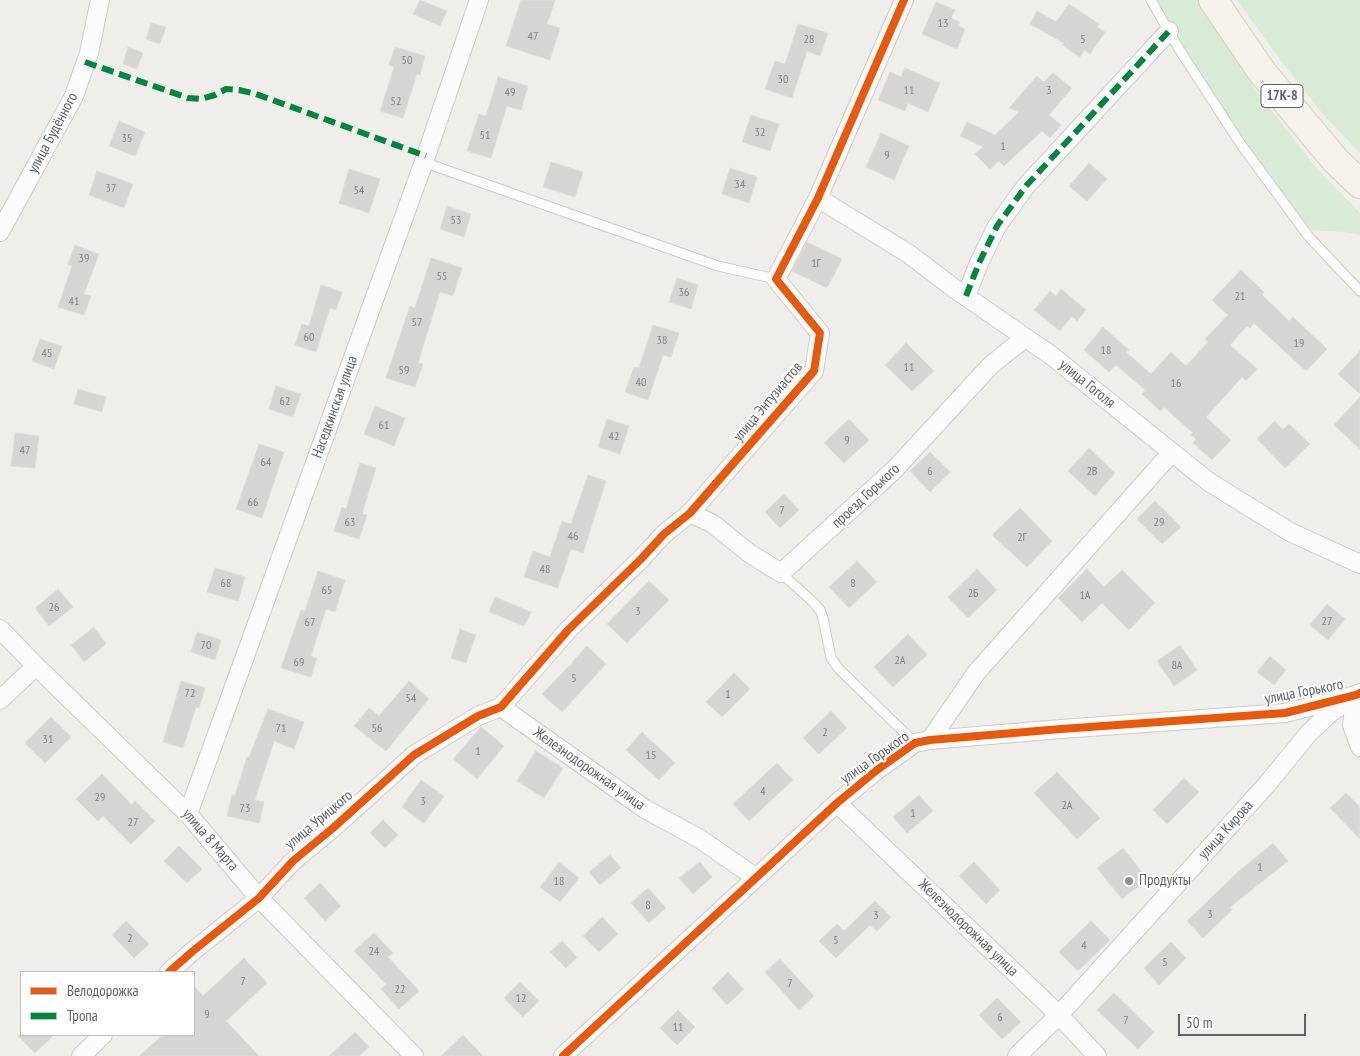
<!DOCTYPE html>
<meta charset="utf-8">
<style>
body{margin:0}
#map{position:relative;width:1360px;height:1056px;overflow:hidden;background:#efeeea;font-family:"PT Sans Narrow",sans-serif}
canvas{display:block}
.legend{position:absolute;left:20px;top:971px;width:175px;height:65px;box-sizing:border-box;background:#fff;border:1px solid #bfc1c3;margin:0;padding:6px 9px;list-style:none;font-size:15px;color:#5f6368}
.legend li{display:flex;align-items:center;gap:10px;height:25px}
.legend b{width:25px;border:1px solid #bfc1c3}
.scale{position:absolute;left:1178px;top:1014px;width:128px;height:22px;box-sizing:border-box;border:2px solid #5f6368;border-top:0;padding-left:6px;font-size:15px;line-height:18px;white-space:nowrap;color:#5f6368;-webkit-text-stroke:4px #fff;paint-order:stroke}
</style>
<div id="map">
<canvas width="1360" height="1056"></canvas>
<ul class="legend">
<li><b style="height:6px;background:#e8590c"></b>Велодорожка</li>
<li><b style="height:6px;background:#00873e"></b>Тропа</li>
</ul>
<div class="scale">50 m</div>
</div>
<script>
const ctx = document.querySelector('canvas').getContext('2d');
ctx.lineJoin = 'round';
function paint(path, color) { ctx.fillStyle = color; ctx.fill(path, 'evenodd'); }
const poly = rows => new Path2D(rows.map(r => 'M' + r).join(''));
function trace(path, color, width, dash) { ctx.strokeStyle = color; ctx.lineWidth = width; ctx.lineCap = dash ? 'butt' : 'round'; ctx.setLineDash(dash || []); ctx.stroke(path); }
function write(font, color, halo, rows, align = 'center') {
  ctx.font = font + ' "PT Sans Narrow",sans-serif'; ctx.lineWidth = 4; ctx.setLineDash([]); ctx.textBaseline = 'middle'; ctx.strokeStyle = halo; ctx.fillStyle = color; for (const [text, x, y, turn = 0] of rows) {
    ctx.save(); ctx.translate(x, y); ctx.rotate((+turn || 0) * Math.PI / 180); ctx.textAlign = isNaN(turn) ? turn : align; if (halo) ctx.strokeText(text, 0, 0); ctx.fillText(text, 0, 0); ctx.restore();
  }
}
paint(poly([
 [1152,0,1199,0,1252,85,1317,169,1360,213,1360,235,1344,232,1311,230,1259,167],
 [1237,0,1360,0,1360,153,1323,114,1281,61]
]), '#d8ebd6');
const building = poly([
 [420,0,447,11,440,26,413,14,420,0],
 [521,0,555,0,547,24,560,28,550,60,506,46,521,0],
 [936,2,955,10,951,18,960,22,958,26,965,29,957,49,922,34,936,2],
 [1069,4,1099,24,1097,27,1105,32,1090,54,1084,50,1080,57,1062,45,1064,43,1030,24,1037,11,1056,22,1069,4],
 [151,23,166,27,160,44,146,39,151,23],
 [798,24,828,33,820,56,807,51,792,98,765,89,775,61,785,64,798,24],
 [128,47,143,53,137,69,123,64,128,47],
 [395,47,425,56,420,75,417,74,403,118,380,111,394,67,389,65,395,47],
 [905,68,940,83,928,112,908,103,905,111,878,100,890,72,901,77,905,68],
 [1053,73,1072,88,1049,115,1061,125,1050,138,1042,131,1004,166,999,161,990,169,975,154,983,147,960,136,967,122,995,135,1019,112,1009,108,1037,76,1044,82,1053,73],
 [498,77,528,86,521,110,507,106,491,158,467,151,479,114,486,116,498,77],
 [751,115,779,124,770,151,742,142,751,115],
 [119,121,145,132,135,156,109,146,119,121],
 [881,133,909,146,894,180,866,167,881,133],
 [551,162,583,172,575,197,543,187,551,162],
 [1089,163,1107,179,1087,201,1069,186,1089,163],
 [730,168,757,177,749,203,722,194,730,168],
 [349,169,380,179,369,213,339,203,349,169],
 [97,171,133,184,124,208,89,195,97,171],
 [447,206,471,214,464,237,440,229,447,206],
 [807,242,842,259,827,288,792,271,807,242],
 [75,245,99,254,84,294,91,296,84,315,58,307,72,266,68,264,75,245],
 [431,258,462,268,453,296,440,292,418,363,423,364,415,387,386,378,410,306,415,308,431,258],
 [1241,270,1264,292,1262,295,1289,321,1293,317,1327,349,1306,371,1254,323,1250,328,1247,326,1230,345,1257,369,1246,381,1242,377,1206,417,1231,440,1212,460,1193,443,1196,439,1191,435,1193,433,1164,407,1160,411,1142,394,1145,390,1116,365,1109,372,1084,350,1103,327,1129,350,1126,352,1151,374,1171,352,1186,366,1208,342,1205,339,1228,315,1212,300,1241,270],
 [677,278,698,285,691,309,669,302,677,278],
 [321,285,342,292,336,310,330,308,316,352,295,345,302,324,309,326,321,285],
 [1061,289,1086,310,1077,321,1072,316,1060,331,1034,310,1050,291,1056,296,1061,289],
 [653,325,679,333,671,357,663,355,648,400,625,392,634,367,639,368,653,325],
 [40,339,62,346,54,369,32,361,40,339],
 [906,343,934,371,912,391,885,365,906,343],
 [1360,351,1360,394,1338,374,1360,351],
 [276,386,301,394,293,417,269,409,276,386],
 [78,389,106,397,102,412,74,404,78,389],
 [1360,397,1360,449,1334,425,1360,397],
 [375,406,405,418,394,446,364,434,375,406],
 [607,419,629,426,620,454,598,447,607,419],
 [849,419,869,440,844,463,824,443,849,419],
 [1275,421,1283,430,1289,424,1310,444,1285,468,1257,439,1275,421],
 [15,433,39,436,35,468,11,466,15,433],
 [259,444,284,452,262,518,236,509,259,444],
 [1089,448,1115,473,1095,496,1068,471,1089,448],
 [930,452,950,472,930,492,910,471,930,452],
 [360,463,376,468,362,514,367,515,359,539,334,531,342,507,346,509,360,463],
 [588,475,606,481,583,553,571,549,558,588,524,577,533,551,550,557,562,521,571,524,588,475],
 [784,494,799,510,780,528,765,512,784,494],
 [1155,501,1181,527,1162,544,1137,519,1155,501],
 [1020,508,1052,541,1027,567,992,535,1020,508],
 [857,561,877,582,849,608,829,587,857,561],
 [215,568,245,577,238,601,207,592,215,568],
 [977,569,997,590,968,618,948,597,977,569],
 [1087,569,1104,587,1122,570,1155,603,1129,630,1102,603,1082,622,1058,598,1087,569],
 [318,571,345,580,335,612,326,609,311,656,317,658,311,677,281,668,301,610,305,611,318,571],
 [649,581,669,600,627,643,607,624,649,581],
 [58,589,73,607,49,626,35,608,58,589],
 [495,597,531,612,524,626,489,612,495,597],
 [1327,604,1345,619,1328,640,1310,625,1327,604],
 [94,627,106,644,84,662,71,645,94,627],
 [460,629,476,635,466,663,451,658,460,629],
 [197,632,221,640,215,660,191,652,197,632],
 [908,634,927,655,893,687,874,667,908,634],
 [1180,645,1197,670,1174,686,1157,661,1180,645],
 [587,646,606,664,562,712,542,694,569,666,571,666,573,661,587,646],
 [1270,656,1286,670,1274,685,1257,672,1270,656],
 [734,673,750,689,722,717,706,702,734,673],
 [181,681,205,688,199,708,196,707,183,748,163,742,181,681],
 [409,681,429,699,386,751,354,726,369,708,379,716,409,681],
 [268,709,304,722,294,749,274,741,255,800,264,802,259,823,227,816,232,795,235,795,247,757,249,757,268,709],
 [831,711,847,728,819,754,803,738,831,711],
 [51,717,71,737,45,763,25,743,51,717],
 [481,727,504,746,477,779,453,759,481,727],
 [642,732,675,763,659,780,626,750,642,732],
 [536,751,563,768,544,798,517,781,536,751],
 [777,763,793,780,749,821,733,804,777,763],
 [1057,772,1100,818,1077,839,1034,793,1057,772],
 [102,774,132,805,135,801,155,821,131,844,103,816,98,821,76,799,102,774],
 [1184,778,1199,792,1167,824,1153,810,1184,778],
 [421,780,444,796,424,823,402,807,421,780],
 [1346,793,1360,807,1360,839,1330,808,1346,793],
 [919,795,933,811,907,833,893,817,919,795],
 [383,820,398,835,385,848,370,833,383,820],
 [1273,843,1288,861,1230,907,1232,910,1203,938,1187,921,1238,872,1273,843],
 [179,846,202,869,187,883,164,861,179,846],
 [1123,848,1147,879,1122,899,1097,868,1123,848],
 [610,855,621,868,600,885,589,872,610,855],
 [559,862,579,878,560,902,540,887,559,862],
 [700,862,712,877,693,894,679,878,700,862],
 [974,862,1000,890,986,904,959,876,974,862],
 [320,883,341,906,325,921,304,898,320,883],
 [648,888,666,908,649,923,631,903,648,888],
 [875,901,891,917,877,931,870,925,836,958,819,941,837,924,844,931,875,901],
 [602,917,618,934,599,952,583,936,602,917],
 [126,921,149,944,134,958,112,935,126,921],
 [1091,921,1110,940,1078,971,1059,952,1091,921],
 [374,933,393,953,388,957,419,991,399,1009,381,989,386,984,354,951,374,933],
 [562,941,577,957,566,968,550,952,562,941],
 [1171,942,1186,958,1159,985,1144,968,1171,942],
 [244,958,267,983,226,1021,259,1056,139,1056,163,1035,194,1035,194,986,203,996,244,958],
 [780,959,814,996,799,1010,765,972,780,959],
 [728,972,744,989,727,1005,712,988,728,972],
 [520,982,539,1001,523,1017,504,998,520,982],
 [1114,993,1154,1032,1138,1049,1097,1010,1114,993],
 [997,998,1021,1022,1002,1039,979,1015,997,998],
 [678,1010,695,1027,677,1045,660,1028,678,1010],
 [355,1032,369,1047,359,1056,329,1056,355,1032],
 [17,1035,54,1035,35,1053,17,1035],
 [463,1035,483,1056,441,1056,463,1035]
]);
paint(building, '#d6d5d3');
trace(building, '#deddd9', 1);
const lane = poly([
 [1151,0,1179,49,1240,143,1309,237,1360,291],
 [423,162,718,266,776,279],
 [781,573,813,602,820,610,823,618,831,658,839,669,915,743]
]);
const street = poly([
 [818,198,909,254,955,289,1052,356,1209,482,1290,532,1360,564],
 [0,232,74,96,89,53,100,0],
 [966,296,979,263,997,226,1026,186,1169,31],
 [690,513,713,524,749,553,781,573,894,470,991,365,1025,338],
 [0,629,36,666,188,814,259,898,414,1056],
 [1356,695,1352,725,1360,747],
 [0,700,36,666],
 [501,707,645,809,700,839,755,877],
 [930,740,976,673,1172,452],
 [837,803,1059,1015,1097,1056],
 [188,814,426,156,479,0],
 [169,972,193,951,259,898,293,861,333,828,414,755,478,716,501,707,568,630,641,559,664,534,690,513,814,371,820,333,776,279,818,198,904,0],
 [81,1056,103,1035],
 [563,1056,837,803,877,770,915,743,930,740,1061,729,1285,713,1356,695,1360,693],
 [1017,1056,1059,1015,1268,783,1308,734,1330,713,1348,701]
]);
const primary = poly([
 [1213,0,1262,72,1335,160,1360,184]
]);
trace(lane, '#cbcccc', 11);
trace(street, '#cbcccc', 20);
trace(primary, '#d7ceb8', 30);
trace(lane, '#fdfcfc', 9);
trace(street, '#fdfcfc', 18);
trace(primary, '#f4f2e9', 28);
trace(poly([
 [85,62,188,98,201,99,215,95,226,89,239,90,256,94,426,156],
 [966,296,979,263,997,226,1026,186,1169,31]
]), '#00873e', 6, [12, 6]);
trace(poly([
 [169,972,193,951,259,898,293,861,333,828,414,755,478,716,501,707,568,630,641,559,664,534,690,513,814,371,820,333,776,279,818,198,904,0],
 [563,1056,837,803,877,770,915,743,930,740,1061,729,1285,713,1356,695,1360,693]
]), '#e8590c', 8);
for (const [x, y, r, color] of [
 [1129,881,5,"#919496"]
]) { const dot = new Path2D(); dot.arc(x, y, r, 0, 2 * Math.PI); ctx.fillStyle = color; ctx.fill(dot); trace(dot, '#fff', 2); }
write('12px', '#7e8184', null, [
 ["13",943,24],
 ["47",533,37],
 ["28",809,40],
 ["5",1083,40],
 ["50",407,61],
 ["30",783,80],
 ["11",909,91],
 ["3",1049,91],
 ["49",510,93],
 ["52",396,102],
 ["32",760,133],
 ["51",485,136],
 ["35",127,139],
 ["1",1003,147],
 ["9",887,156],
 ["34",740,185],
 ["37",111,189],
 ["54",359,191],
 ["53",456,221],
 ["39",84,259],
 ["1Г",816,264],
 ["55",442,277],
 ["36",684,293],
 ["21",1240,297],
 ["41",74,302],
 ["57",417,323],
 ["60",309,338],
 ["38",662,341],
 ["19",1299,344],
 ["18",1106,351],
 ["45",47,354],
 ["11",909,368],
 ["59",404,371],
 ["40",641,383],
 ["16",1176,384],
 ["62",285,402],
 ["61",384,426],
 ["42",614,437],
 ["9",847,441],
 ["47",25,451],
 ["64",266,463],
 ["6",930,472],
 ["2В",1092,472],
 ["66",253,503],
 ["7",782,511],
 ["63",350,523],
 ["29",1159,523],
 ["46",573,537],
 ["2Г",1022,538],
 ["48",545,570],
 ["68",226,584],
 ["8",853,584],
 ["65",327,591],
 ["2Б",973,594],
 ["1А",1085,596],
 ["26",54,608],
 ["3",638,612],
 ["27",1327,622],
 ["67",310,623],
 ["70",206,646],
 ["2А",900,661],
 ["69",299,663],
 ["8А",1177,666],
 ["5",574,679],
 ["72",190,694],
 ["1",728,695],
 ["54",411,699],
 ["71",281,729],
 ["56",377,729],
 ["2",825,733],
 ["31",48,740],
 ["1",478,752],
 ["15",651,756],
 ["4",763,792],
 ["29",100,798],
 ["3",423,802],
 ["2А",1067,806],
 ["73",245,809],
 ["1",913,814],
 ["27",133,823],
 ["1",1260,868],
 ["18",559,882],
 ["8",648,906],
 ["3",1210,915],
 ["3",876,916],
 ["2",130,939],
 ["5",836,941],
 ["4",1084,946],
 ["24",374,952],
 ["5",1165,963],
 ["7",243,982],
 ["7",790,984],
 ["22",400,990],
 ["12",521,999],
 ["9",207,1015],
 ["6",1000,1018],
 ["7",1126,1021],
 ["11",678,1028]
]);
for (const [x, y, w] of [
 [1282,96,42]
]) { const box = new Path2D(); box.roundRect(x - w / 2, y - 11.5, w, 23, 4); ctx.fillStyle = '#fff'; ctx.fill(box); trace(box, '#5f6368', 1); }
write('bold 14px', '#5f6368', null, [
 ["17К-8",1282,96]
]);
write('15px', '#5f6368', '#fff', [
 ["улица Будённого",53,133,-62],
 ["улица Гоголя",1087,384,39],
 ["улица Энтузиастов",768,402,-50],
 ["Наседкинская улица",335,407,-70],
 ["проезд Горького",866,496,-43],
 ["улица Горького",1304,692,-11],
 ["улица Горького",875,758,-35],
 ["Железнодорожная улица",589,769,35],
 ["улица Урицкого",319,820,-40],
 ["улица Кирова",1226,830,-48],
 ["улица 8 Марта",210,840,49],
 ["Железнодорожная улица",968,928,44]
]);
write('15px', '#5f6368', '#fff', [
 ["Продукты",1139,881]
], 'left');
</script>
